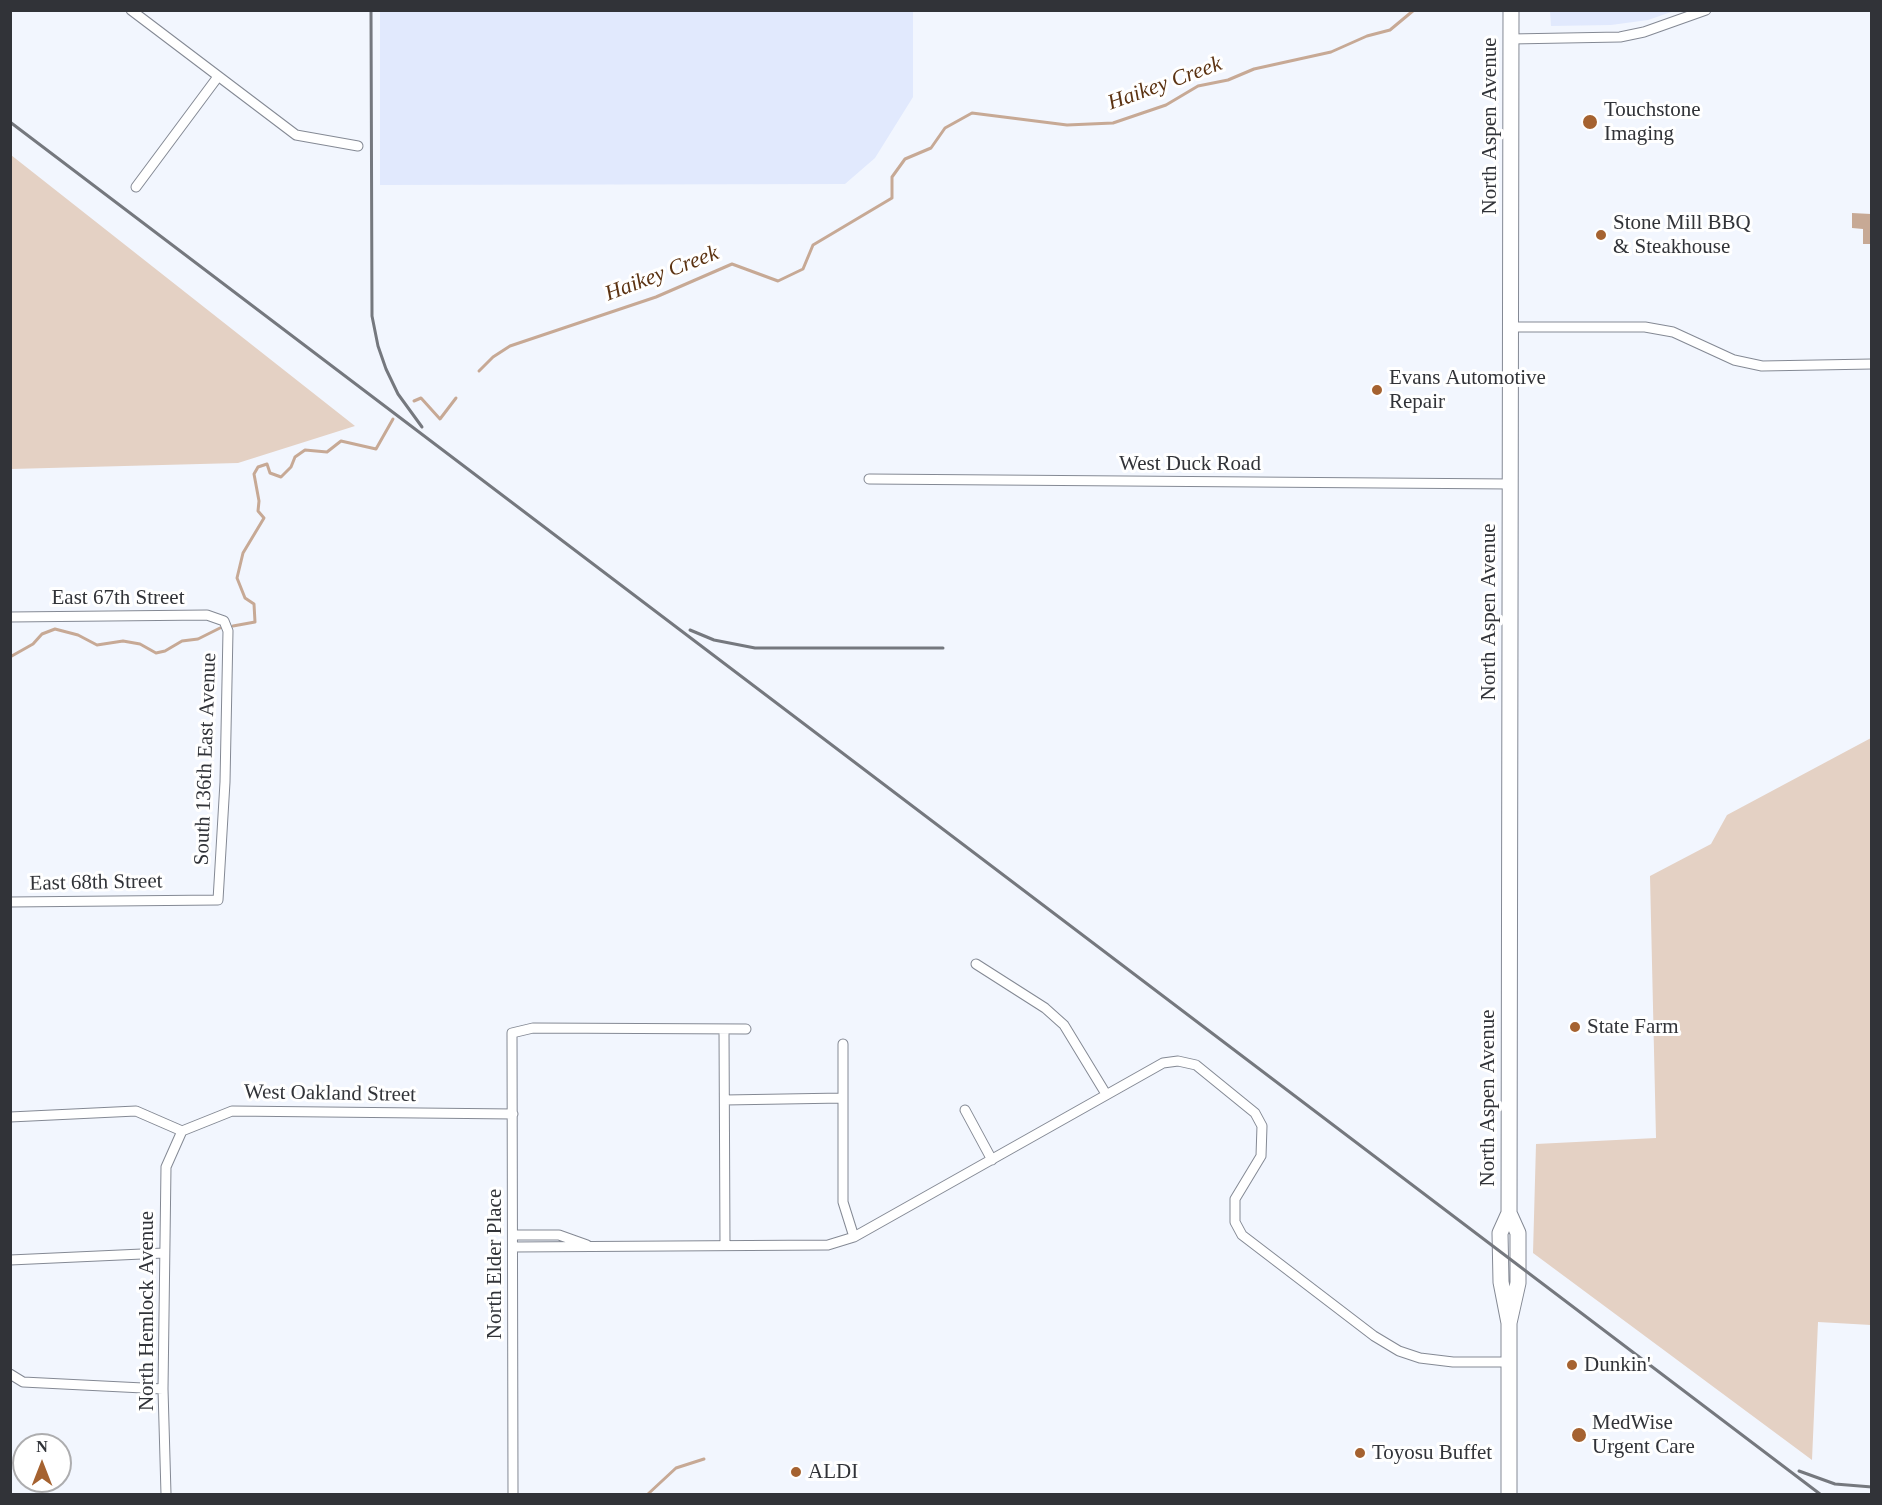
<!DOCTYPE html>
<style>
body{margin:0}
#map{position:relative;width:1882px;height:1505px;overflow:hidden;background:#f2f6fe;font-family:"Times New Roman",serif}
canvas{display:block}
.frame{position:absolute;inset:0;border:12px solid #313338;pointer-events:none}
.north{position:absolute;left:12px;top:1433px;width:60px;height:60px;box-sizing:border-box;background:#fff;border:2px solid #adadaf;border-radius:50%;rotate:0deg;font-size:16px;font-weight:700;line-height:24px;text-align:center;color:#313338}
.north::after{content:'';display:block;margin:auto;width:21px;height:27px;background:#a56230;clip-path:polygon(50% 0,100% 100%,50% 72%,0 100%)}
</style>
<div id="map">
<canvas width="1882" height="1505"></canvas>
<div class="frame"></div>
<div class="north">N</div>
</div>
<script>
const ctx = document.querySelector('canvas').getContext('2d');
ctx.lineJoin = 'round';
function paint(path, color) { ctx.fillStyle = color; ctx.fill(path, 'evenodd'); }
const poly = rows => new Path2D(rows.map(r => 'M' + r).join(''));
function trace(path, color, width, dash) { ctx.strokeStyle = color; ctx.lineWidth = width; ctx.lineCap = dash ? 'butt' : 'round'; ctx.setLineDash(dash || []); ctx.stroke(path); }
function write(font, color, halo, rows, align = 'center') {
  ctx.font = font + ' "Times New Roman",serif'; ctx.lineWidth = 6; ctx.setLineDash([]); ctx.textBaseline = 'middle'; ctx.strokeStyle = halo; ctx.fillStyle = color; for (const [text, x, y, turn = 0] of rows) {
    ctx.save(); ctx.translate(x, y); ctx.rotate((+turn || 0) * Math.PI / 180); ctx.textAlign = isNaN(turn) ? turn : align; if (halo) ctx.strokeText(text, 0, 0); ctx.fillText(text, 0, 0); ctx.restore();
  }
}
paint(poly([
 [380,11,913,11,913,97,875,158,845,184,380,185],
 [1550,11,1550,10,1674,11,1648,20,1611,25,1551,26]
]), '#e1e9fd');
paint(poly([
 [11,155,355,426,238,463,11,469],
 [1871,738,1871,1325,1818,1322,1812,1460,1533,1253,1536,1144,1656,1138,1650,876,1711,844,1727,815]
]), '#e4d1c4');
paint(poly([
 [1852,213,1871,214,1871,244,1863,244,1863,229,1852,228]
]), '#c7a995');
trace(poly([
 [479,371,493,357,510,346,656,297,732,264,778,281,803,269,813,245,892,198,892,177,905,159,931,148,945,128,972,113,1067,125,1113,123,1166,105,1198,86,1228,80,1254,69,1331,52,1367,36,1390,30,1414,10],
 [414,401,421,398,440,419,456,398],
 [233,626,255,622,254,604,245,598,237,578,243,553,264,518,258,511,259,501,254,474,258,467,267,464,270,473,281,477,291,467,295,457,305,450,327,452,341,441,376,449,393,419],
 [10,657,33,644,42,634,55,629,78,635,97,645,123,641,140,644,156,653,165,651,182,641,198,639,220,628],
 [648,1494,676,1468,704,1459]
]), '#c7a995', 3);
const street = poly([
 [131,10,296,135,358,146],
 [1511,39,1620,37,1644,32,1706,10],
 [136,187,217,78],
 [1511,327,1645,327,1673,332,1734,360,1762,366,1872,364],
 [869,479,1510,484],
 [10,617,207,615,224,621,228,631,225,782,218,900,10,902],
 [976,964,1045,1008,1064,1025,1106,1094],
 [724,1029,725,1245],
 [843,1044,843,1202,854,1237],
 [725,1100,843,1098],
 [965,1110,992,1160],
 [10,1117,136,1111,182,1131,232,1111,513,1114],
 [513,1235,559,1235,587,1245],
 [513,1247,828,1245,854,1237,1163,1063,1178,1061,1196,1065,1255,1113,1262,1126,1261,1156,1235,1199,1235,1222,1242,1235,1374,1336,1399,1351,1420,1358,1453,1362,1509,1362],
 [10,1260,164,1253],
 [10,1374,23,1382,163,1389],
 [166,1494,163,1389,166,1167,182,1131],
 [513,1494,512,1033,533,1028,746,1029]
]);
const primary = poly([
 [1509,1323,1501,1282,1500,1233,1509,1213,1511,10],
 [1509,1494,1509,1323,1518,1283,1518,1233,1509,1213]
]);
trace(street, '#848994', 11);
trace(primary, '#848994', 17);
trace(street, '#fff', 9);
trace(primary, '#fff', 15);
trace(poly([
 [371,10,372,316,378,346,386,369,398,394,422,427],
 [10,122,1820,1494],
 [690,630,714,640,755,648,943,648],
 [1799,1471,1835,1484,1872,1487]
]), '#75787e', 3);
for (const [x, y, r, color] of [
 [1590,122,8,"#a56230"],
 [1601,235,6,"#a56230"],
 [1377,390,6,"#a56230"],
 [1575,1027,6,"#a56230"],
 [1572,1365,6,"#a56230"],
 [1579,1435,8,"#a56230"],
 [1360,1453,6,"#a56230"],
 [796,1472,6,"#a56230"]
]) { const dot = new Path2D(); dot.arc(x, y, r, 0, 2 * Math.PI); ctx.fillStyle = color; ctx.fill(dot); trace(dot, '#fff', 2); }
write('21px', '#313338', '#fff', [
 ["Touchstone",1604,110],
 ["Imaging",1604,134],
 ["Stone Mill BBQ",1613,223],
 ["& Steakhouse",1613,247],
 ["Evans Automotive",1389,378],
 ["Repair",1389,402],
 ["State Farm",1587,1027],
 ["Dunkin'",1584,1365],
 ["MedWise",1592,1423],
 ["Urgent Care",1592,1447],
 ["Toyosu Buffet",1372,1453],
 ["ALDI",808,1472]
], 'left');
write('21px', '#313338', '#fff', [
 ["North Aspen Avenue",1490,126,-90],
 ["West Duck Road",1190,464],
 ["East 67th Street",118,598],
 ["North Aspen Avenue",1489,612,-90],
 ["South 136th East Avenue",206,759,-88],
 ["East 68th Street",96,883,-1],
 ["West Oakland Street",330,1094,1],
 ["North Aspen Avenue",1488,1098,-90],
 ["North Elder Place",495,1264,-90],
 ["North Hemlock Avenue",147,1311,-90]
]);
write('italic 22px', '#5c3312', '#fff', [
 ["Haikey Creek",1165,84,-20],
 ["Haikey Creek",662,274,-21]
]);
</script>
